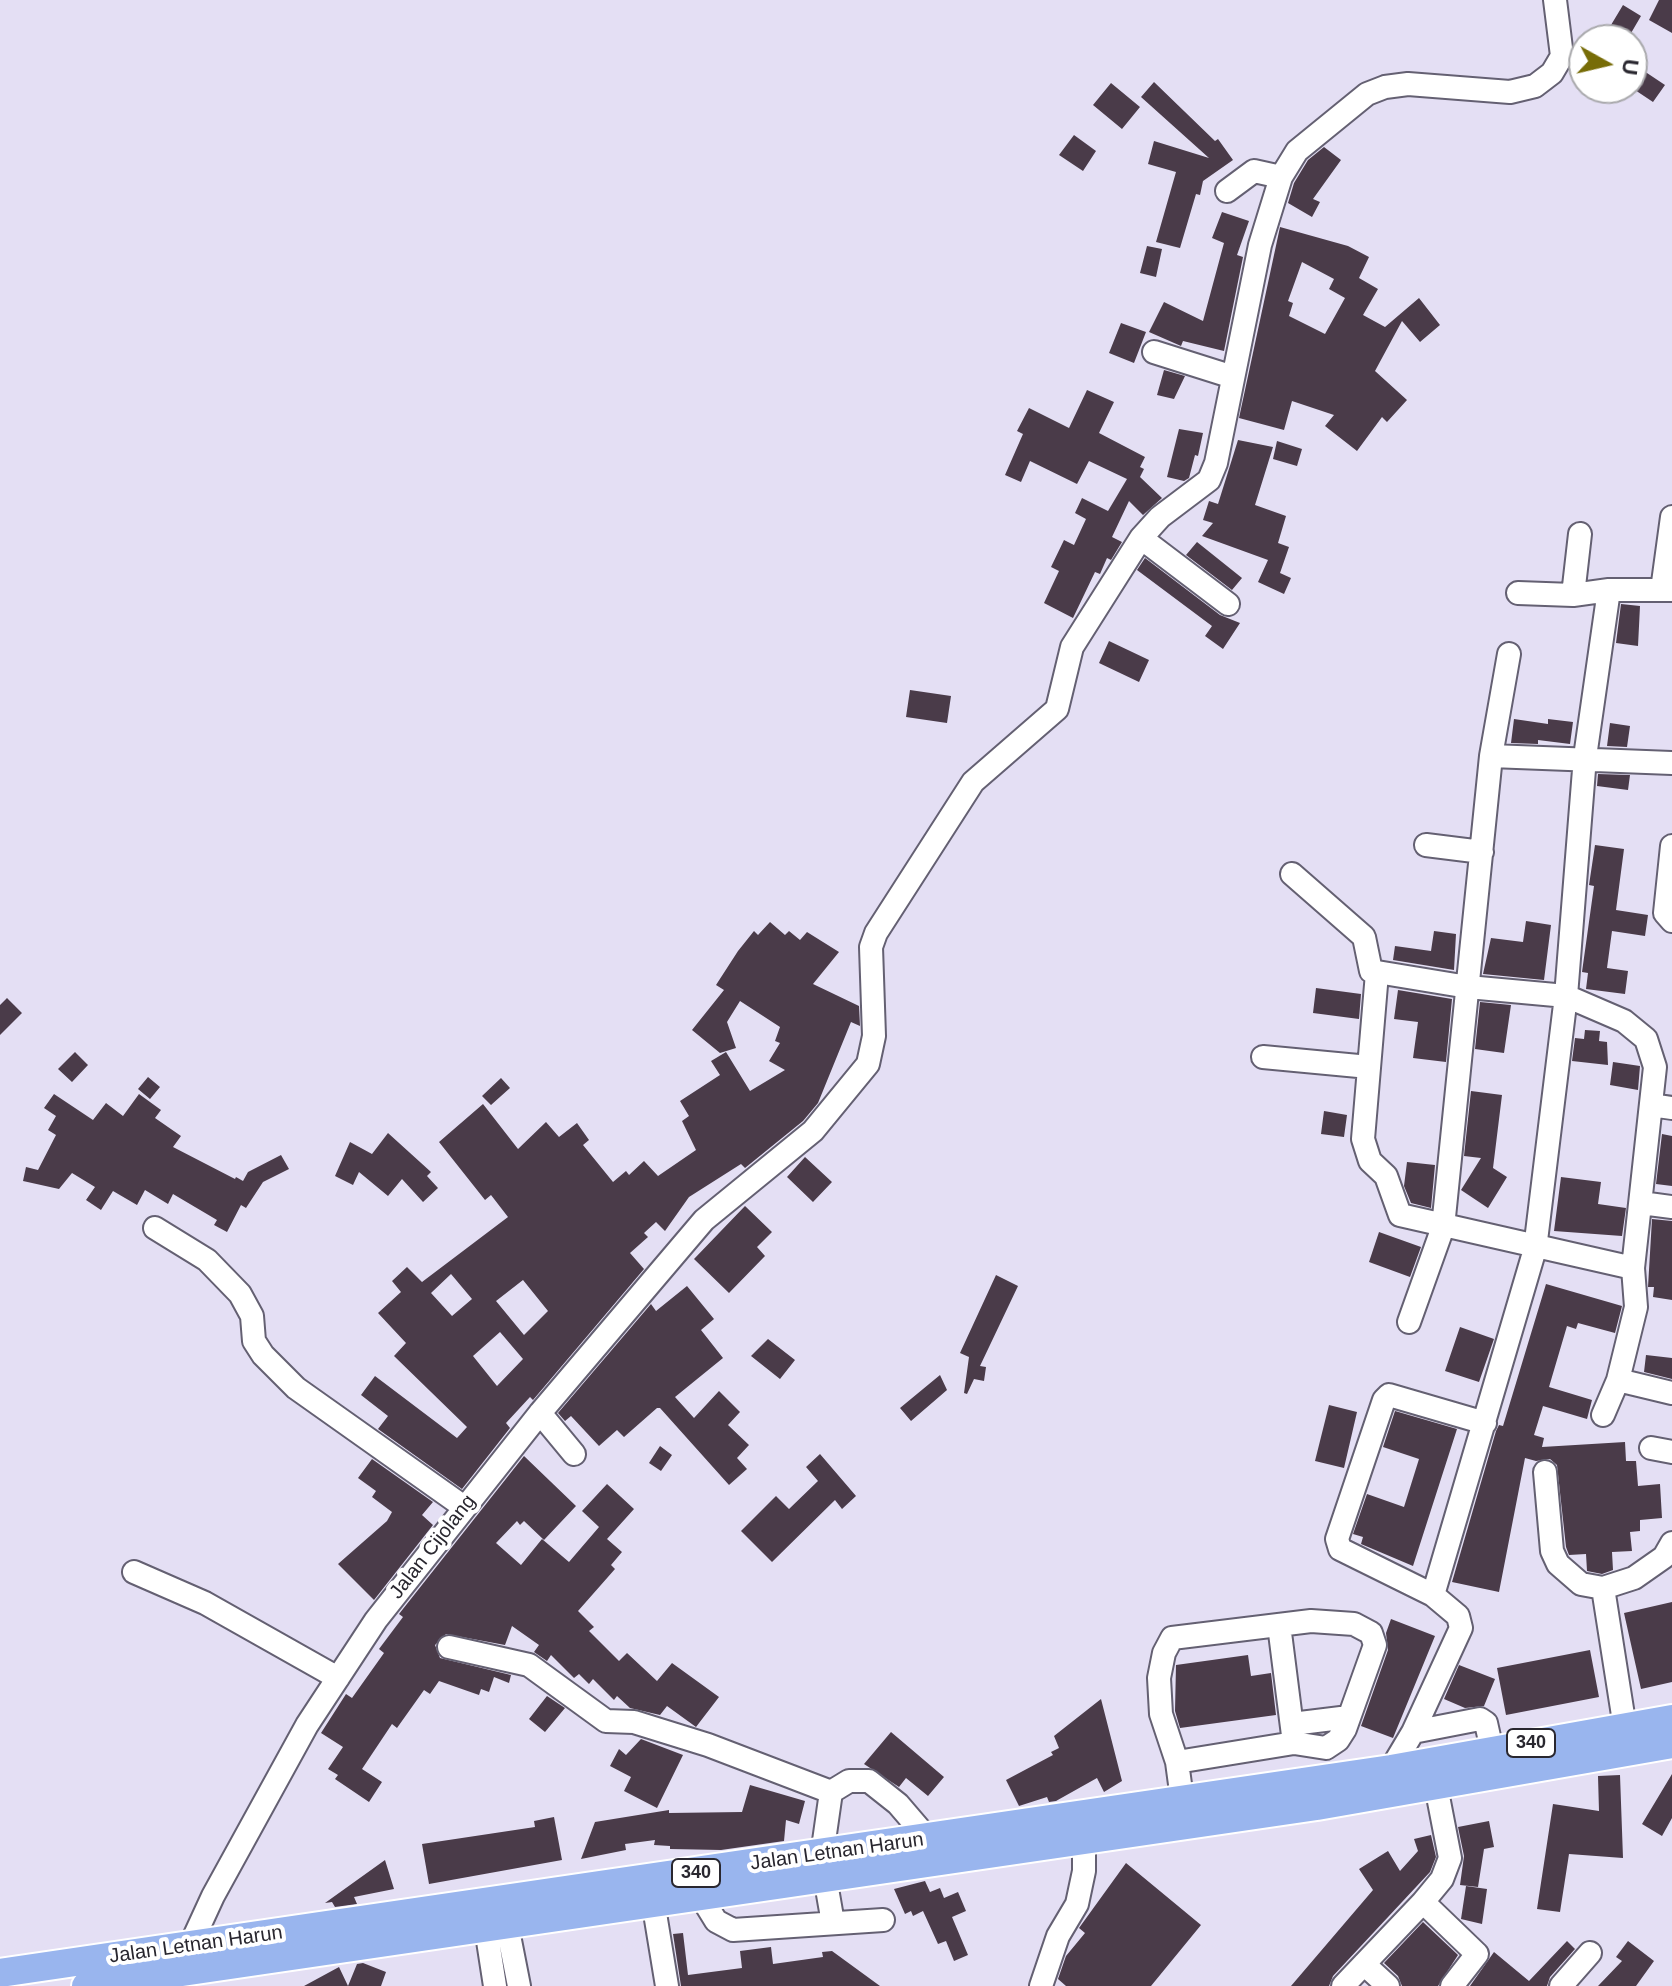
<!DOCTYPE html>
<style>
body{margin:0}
#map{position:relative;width:1672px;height:1986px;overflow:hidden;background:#e4dff4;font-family:Helvetica,sans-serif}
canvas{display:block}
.north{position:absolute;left:1568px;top:24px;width:80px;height:80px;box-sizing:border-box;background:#fff;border:2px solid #a9a9ac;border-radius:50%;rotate:98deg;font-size:22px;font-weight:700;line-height:32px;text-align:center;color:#29272f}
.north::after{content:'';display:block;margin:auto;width:28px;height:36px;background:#776c07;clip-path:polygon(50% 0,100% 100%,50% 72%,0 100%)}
</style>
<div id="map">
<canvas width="1672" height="1986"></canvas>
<div class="north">U</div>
</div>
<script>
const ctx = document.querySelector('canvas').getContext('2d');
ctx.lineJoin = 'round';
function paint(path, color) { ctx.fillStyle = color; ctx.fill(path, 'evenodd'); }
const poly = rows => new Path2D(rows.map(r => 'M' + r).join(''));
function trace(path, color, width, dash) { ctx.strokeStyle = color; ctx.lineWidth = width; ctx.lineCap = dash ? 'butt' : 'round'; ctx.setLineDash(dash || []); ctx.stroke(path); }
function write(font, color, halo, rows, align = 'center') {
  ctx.font = font + ' Helvetica,sans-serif'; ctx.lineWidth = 8; ctx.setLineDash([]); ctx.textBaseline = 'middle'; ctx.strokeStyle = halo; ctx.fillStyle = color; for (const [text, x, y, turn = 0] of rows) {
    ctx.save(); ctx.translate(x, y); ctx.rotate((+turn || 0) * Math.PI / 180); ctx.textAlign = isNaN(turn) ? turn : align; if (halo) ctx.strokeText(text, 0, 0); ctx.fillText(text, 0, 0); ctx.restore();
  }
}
paint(poly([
 [1659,0,1672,0,1672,33,1649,20],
 [1623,5,1641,16,1627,40,1602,40],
 [1632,63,1665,85,1653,102,1632,88],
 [1154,82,1215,141,1218,139,1233,160,1203,181,1200,195,1196,194,1180,248,1156,242,1176,172,1148,164,1154,141,1209,158,1141,97],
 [1111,83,1140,107,1122,129,1093,105],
 [1074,135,1096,151,1083,171,1059,155],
 [1324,147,1341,160,1313,199,1320,202,1312,217,1288,203,1294,183,1308,160],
 [1222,212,1249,221,1237,255,1243,257,1224,351,1183,341,1181,346,1149,332,1164,302,1203,321,1224,243,1212,238],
 [1280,227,1348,246,1369,257,1359,278,1378,289,1363,315,1385,327,1419,298,1440,325,1420,342,1402,321,1375,371,1407,400,1387,422,1382,417,1357,451,1325,426,1334,415,1292,401,1284,430,1239,418],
 [1302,262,1334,279,1329,289,1345,298,1325,334,1289,316,1293,303,1288,301],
 [1147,246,1162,249,1156,277,1140,273],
 [1121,323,1146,332,1134,363,1109,353],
 [1164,370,1185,376,1174,399,1157,395],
 [1087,390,1114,402,1099,433,1145,457,1140,467,1144,469,1140,477,1162,498,1143,515,1129,501,1112,537,1122,542,1111,560,1107,558,1100,574,1095,572,1073,618,1044,603,1059,571,1051,567,1064,540,1074,545,1086,519,1075,513,1082,498,1108,511,1127,479,1089,461,1077,484,1030,461,1021,482,1005,475,1023,434,1017,431,1029,408,1069,428],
 [1179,429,1203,433,1198,456,1195,455,1189,478,1184,481,1167,477],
 [1238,440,1273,447,1255,505,1286,516,1278,543,1289,547,1280,573,1291,578,1284,594,1258,582,1268,560,1202,536,1213,523,1203,520,1209,501,1218,504],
 [1277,441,1302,449,1297,466,1273,459],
 [1197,542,1242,578,1232,590,1186,555],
 [1145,558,1220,615,1240,623,1223,649,1205,636,1212,626,1137,570],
 [1621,604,1640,606,1638,646,1616,643],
 [1109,641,1149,660,1139,682,1099,663],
 [910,690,951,696,947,723,906,717],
 [1514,719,1548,724,1548,719,1573,722,1570,744,1538,740,1538,744,1511,743],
 [1610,723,1630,726,1627,747,1607,746],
 [1598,774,1630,775,1628,790,1597,786],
 [1595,845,1624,849,1616,910,1648,915,1645,936,1612,931,1607,968,1628,971,1625,994,1586,989,1588,973,1582,972,1594,886,1589,885],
 [1526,921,1551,925,1544,980,1483,974,1491,938,1523,942],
 [770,922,785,935,789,931,800,940,807,932,839,952,813,984,859,1006,860,1026,851,1022,818,1103,803,1121,745,1168,741,1164,689,1197,665,1231,656,1222,644,1233,648,1237,630,1253,644,1269,533,1400,530,1397,506,1423,510,1428,462,1489,378,1429,388,1416,361,1395,375,1376,457,1438,467,1427,394,1356,406,1343,378,1313,401,1292,392,1281,407,1267,422,1282,508,1217,491,1195,485,1200,439,1142,483,1104,518,1149,546,1122,559,1137,577,1123,589,1140,583,1145,613,1182,626,1171,629,1175,644,1161,658,1176,696,1150,682,1121,689,1116,680,1101,720,1075,711,1061,726,1052,750,1091,785,1070,769,1061,780,1043,775,1041,780,1027,740,1001,727,1022,736,1048,720,1053,692,1030,724,990,716,985,738,951,754,931,758,935],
 [451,1274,472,1299,452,1316,431,1293],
 [523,1280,548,1311,524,1335,496,1301],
 [500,1332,523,1359,497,1386,473,1356],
 [1434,931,1456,934,1454,970,1393,960,1395,946,1431,951],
 [1316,988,1361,994,1359,1019,1313,1013],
 [1398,990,1452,999,1446,1062,1413,1058,1418,1022,1394,1019],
 [7,998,22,1013,0,1035,0,1005],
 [1480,1002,1511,1005,1504,1053,1475,1049],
 [1585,1030,1600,1031,1599,1041,1607,1042,1608,1065,1572,1061,1575,1038,1584,1039],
 [75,1052,88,1065,72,1082,58,1069],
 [1613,1062,1640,1066,1638,1090,1610,1085],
 [148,1077,160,1087,150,1099,138,1089],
 [501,1078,510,1088,491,1105,482,1096],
 [1471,1091,1502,1095,1493,1168,1507,1177,1488,1208,1461,1190,1481,1158,1464,1156],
 [54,1094,93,1120,106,1103,123,1116,139,1094,161,1110,155,1118,181,1136,173,1147,235,1179,236,1177,243,1181,248,1172,281,1155,289,1169,263,1182,246,1208,241,1205,227,1232,214,1225,217,1220,173,1194,168,1204,145,1190,137,1205,113,1191,101,1210,86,1200,95,1187,72,1173,59,1189,23,1181,26,1167,38,1170,56,1135,48,1130,56,1116,44,1108],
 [1324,1111,1347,1115,1344,1137,1321,1134],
 [388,1133,431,1172,427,1176,438,1188,423,1202,402,1179,388,1196,359,1172,353,1185,335,1176,350,1142,372,1154],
 [1662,1134,1672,1136,1672,1186,1656,1184],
 [805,1157,832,1182,813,1202,787,1177],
 [1407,1162,1435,1165,1431,1208,1411,1203,1404,1186],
 [1561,1177,1601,1182,1598,1204,1626,1208,1622,1236,1554,1231],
 [745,1206,772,1232,757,1247,765,1256,729,1293,694,1259],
 [1652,1219,1672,1221,1672,1300,1653,1297,1654,1287,1648,1287],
 [1379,1232,1421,1247,1410,1277,1369,1262],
 [996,1275,1018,1286,980,1366,986,1367,984,1381,974,1379,967,1394,964,1393,969,1357,960,1353],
 [1546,1284,1622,1306,1615,1333,1578,1323,1576,1329,1567,1326,1549,1387,1592,1400,1587,1419,1543,1406,1534,1435,1544,1438,1542,1447,1625,1442,1626,1461,1636,1461,1638,1486,1660,1484,1662,1518,1640,1520,1640,1531,1630,1532,1632,1551,1612,1552,1613,1570,1602,1574,1587,1571,1586,1554,1569,1555,1566,1547,1557,1465,1550,1459,1536,1461,1525,1458,1499,1592,1452,1582,1496,1431,1499,1425,1503,1426],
 [687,1286,714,1319,701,1330,723,1358,675,1397,694,1418,719,1391,740,1412,728,1425,749,1445,737,1458,747,1469,729,1485,660,1408,657,1408,624,1437,617,1430,599,1446,571,1416,565,1421,558,1413,651,1304,656,1311],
 [1460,1327,1494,1339,1479,1382,1445,1371],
 [768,1339,795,1360,780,1379,751,1356],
 [1646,1355,1672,1358,1672,1379,1644,1372],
 [940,1375,947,1390,911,1421,900,1408],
 [1329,1405,1357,1412,1344,1468,1315,1461],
 [1395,1411,1457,1429,1413,1566,1361,1544,1363,1537,1353,1534,1367,1494,1404,1507,1419,1459,1383,1447],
 [660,1446,672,1455,661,1471,649,1463],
 [820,1454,856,1496,842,1509,835,1500,772,1562,741,1531,776,1496,789,1509,818,1481,806,1467],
 [524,1456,576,1506,544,1540,524,1521,520,1525,517,1521,496,1543,521,1565,542,1539,569,1562,599,1527,582,1511,607,1484,634,1509,607,1539,622,1552,611,1565,615,1569,578,1611,594,1627,589,1631,619,1661,627,1653,657,1681,672,1663,719,1697,696,1727,667,1706,660,1715,630,1708,617,1696,614,1700,593,1679,589,1684,579,1674,574,1678,551,1655,547,1661,534,1652,539,1645,512,1626,505,1645,446,1634,435,1645,440,1658,511,1675,509,1683,494,1677,489,1692,481,1689,479,1695,439,1681,430,1694,424,1690,397,1728,392,1724,362,1769,382,1782,369,1802,335,1779,338,1775,328,1769,343,1747,321,1733,346,1694,352,1698,384,1653,379,1649,403,1617,399,1614],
 [372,1459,433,1502,422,1515,433,1525,374,1600,338,1564,387,1521,392,1512,372,1497,376,1491,358,1478],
 [1672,1602,1672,1682,1641,1689,1624,1613],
 [1391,1619,1435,1636,1393,1738,1361,1726,1388,1650,1386,1633],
 [1590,1650,1599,1697,1506,1715,1497,1668],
 [1248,1655,1251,1676,1271,1673,1276,1715,1180,1728,1175,1711,1176,1665],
 [1459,1665,1495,1679,1484,1706,1465,1708,1444,1699],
 [547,1696,565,1708,545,1732,529,1719],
 [1101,1699,1122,1781,1104,1792,1097,1778,1056,1801,1049,1802,1047,1797,1019,1806,1006,1780,1053,1755,1051,1752,1059,1748,1054,1736],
 [891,1732,944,1777,928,1796,906,1778,899,1787,864,1764],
 [641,1739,683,1755,657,1808,624,1791,631,1777,610,1766,619,1749,626,1755],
 [1672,1774,1672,1818,1662,1836,1642,1824],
 [1620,1775,1623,1858,1569,1854,1560,1912,1537,1909,1553,1804,1599,1811,1598,1776],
 [750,1785,805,1801,799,1824,786,1820,784,1841,721,1850,670,1849,670,1846,654,1845,655,1840,625,1844,626,1850,581,1859,595,1822,669,1810,669,1813,742,1812],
 [554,1817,562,1860,429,1884,422,1844,535,1827,534,1821],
 [1489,1821,1494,1847,1484,1849,1478,1887,1460,1885,1464,1856,1458,1827],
 [1431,1835,1436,1857,1430,1872,1333,1976,1329,1986,1291,1986,1373,1890,1359,1869,1388,1851,1400,1871,1418,1851,1414,1839],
 [385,1860,394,1889,354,1897,357,1904,335,1907,332,1902,325,1903],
 [1126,1863,1201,1925,1151,1986,1066,1986,1058,1979,1066,1956,1085,1933,1079,1928],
 [925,1881,930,1892,940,1888,944,1898,958,1892,966,1911,952,1917,968,1955,954,1961,946,1941,938,1944,923,1911,913,1916,911,1911,905,1914,894,1889],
 [1466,1886,1487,1889,1482,1924,1461,1919],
 [1423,1922,1458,1955,1438,1986,1402,1986,1398,1976,1384,1963],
 [683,1933,688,1975,742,1968,740,1951,771,1947,773,1964,823,1957,822,1952,832,1951,880,1986,681,1986,673,1934],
 [1567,1941,1575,1949,1550,1977,1547,1986,1470,1986,1494,1952,1529,1981],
 [1628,1941,1654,1961,1636,1986,1598,1986,1622,1961,1616,1957],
 [363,1963,386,1972,381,1986,348,1986,357,1964],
 [339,1967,348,1986,304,1986]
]), '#4a3b49');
const minor = poly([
 [1227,191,1254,171,1281,177],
 [1154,352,1233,377],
 [1141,538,1228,604],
 [1662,590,1672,517],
 [1518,593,1573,595,1609,590,1672,590],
 [1573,595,1580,534],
 [1491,756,1672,763],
 [1426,845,1482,852],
 [1672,846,1665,913,1672,921],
 [1292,874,1364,937,1371,971,1468,987,1566,996,1624,1021,1646,1039,1655,1067,1633,1268,1636,1307,1618,1380,1603,1415],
 [1377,973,1363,1139,1370,1161,1386,1176,1400,1215,1633,1268],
 [1263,1057,1369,1067],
 [1651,1105,1672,1108],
 [1641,1203,1672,1207],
 [155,1228,207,1260,240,1294,252,1316,254,1341,263,1355,296,1388,464,1507],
 [1409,1322,1443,1227,1491,756,1509,654],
 [1618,1380,1672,1393],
 [540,1413,574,1454],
 [1651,1448,1672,1452],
 [1545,1472,1552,1551,1558,1564,1581,1584,1603,1588,1634,1578,1664,1557,1672,1543],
 [134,1572,205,1603,338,1678],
 [1603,1588,1625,1728],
 [1433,1595,1340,1549,1337,1539,1384,1400,1389,1395,1485,1423],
 [1279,1625,1294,1743],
 [449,1647,529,1665,606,1721,634,1722,708,1745,831,1792],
 [1292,1724,1349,1717],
 [1413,1732,1480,1719,1486,1723,1492,1750],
 [1177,1762,1161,1714,1159,1678,1164,1653,1172,1638,1311,1621,1354,1624,1371,1633,1375,1645,1345,1729,1338,1740,1326,1748,1294,1743,1177,1762,1182,1799],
 [1390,1781,1391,1769,1413,1732,1461,1628,1458,1616,1433,1595,1535,1249,1566,996,1585,757,1609,590],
 [1436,1786,1450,1858,1442,1879,1423,1902,1477,1954,1452,1986],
 [822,1855,831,1792,849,1781,869,1781,898,1804,928,1839],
 [825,1877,833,1923],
 [651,1889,667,1986],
 [700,1895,716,1921,733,1930,883,1920],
 [507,1925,519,1986],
 [486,1928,495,1986],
 [190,1946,213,1896,307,1725,376,1620,540,1413,704,1220,813,1131,868,1064,874,1036,871,947,876,933,973,782,1057,709,1072,647,1141,538,1160,517,1209,480,1216,463,1260,245,1281,177,1297,151,1367,94,1385,87,1408,84,1510,92,1535,86,1552,73,1562,56,1555,0],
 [1364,1964,1388,1986],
 [1041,1986,1058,1936,1077,1904,1084,1871,1084,1841],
 [1343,1986,1423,1902],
 [1561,1986,1590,1953]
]);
const major = poly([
 [0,1973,1391,1769,1672,1719],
 [86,1986,1317,1806,1672,1744]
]);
trace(minor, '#646072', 26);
trace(major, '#fff', 32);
trace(minor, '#fff', 22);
trace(major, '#99b5ee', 28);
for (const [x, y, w] of [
 [1531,1743,48],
 [696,1873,48]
]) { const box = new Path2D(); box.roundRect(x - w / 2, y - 14, w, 28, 6); ctx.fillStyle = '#fff'; ctx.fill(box); trace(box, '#29272f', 2); }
write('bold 18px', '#29272f', null, [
 ["340",1531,1743],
 ["340",696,1873]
]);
write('20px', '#29272f', '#fff', [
 ["Jalan Cijolang",433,1547,-52],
 ["Jalan Letnan Harun",837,1852,-8],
 ["Jalan Letnan Harun",196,1945,-8]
]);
</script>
